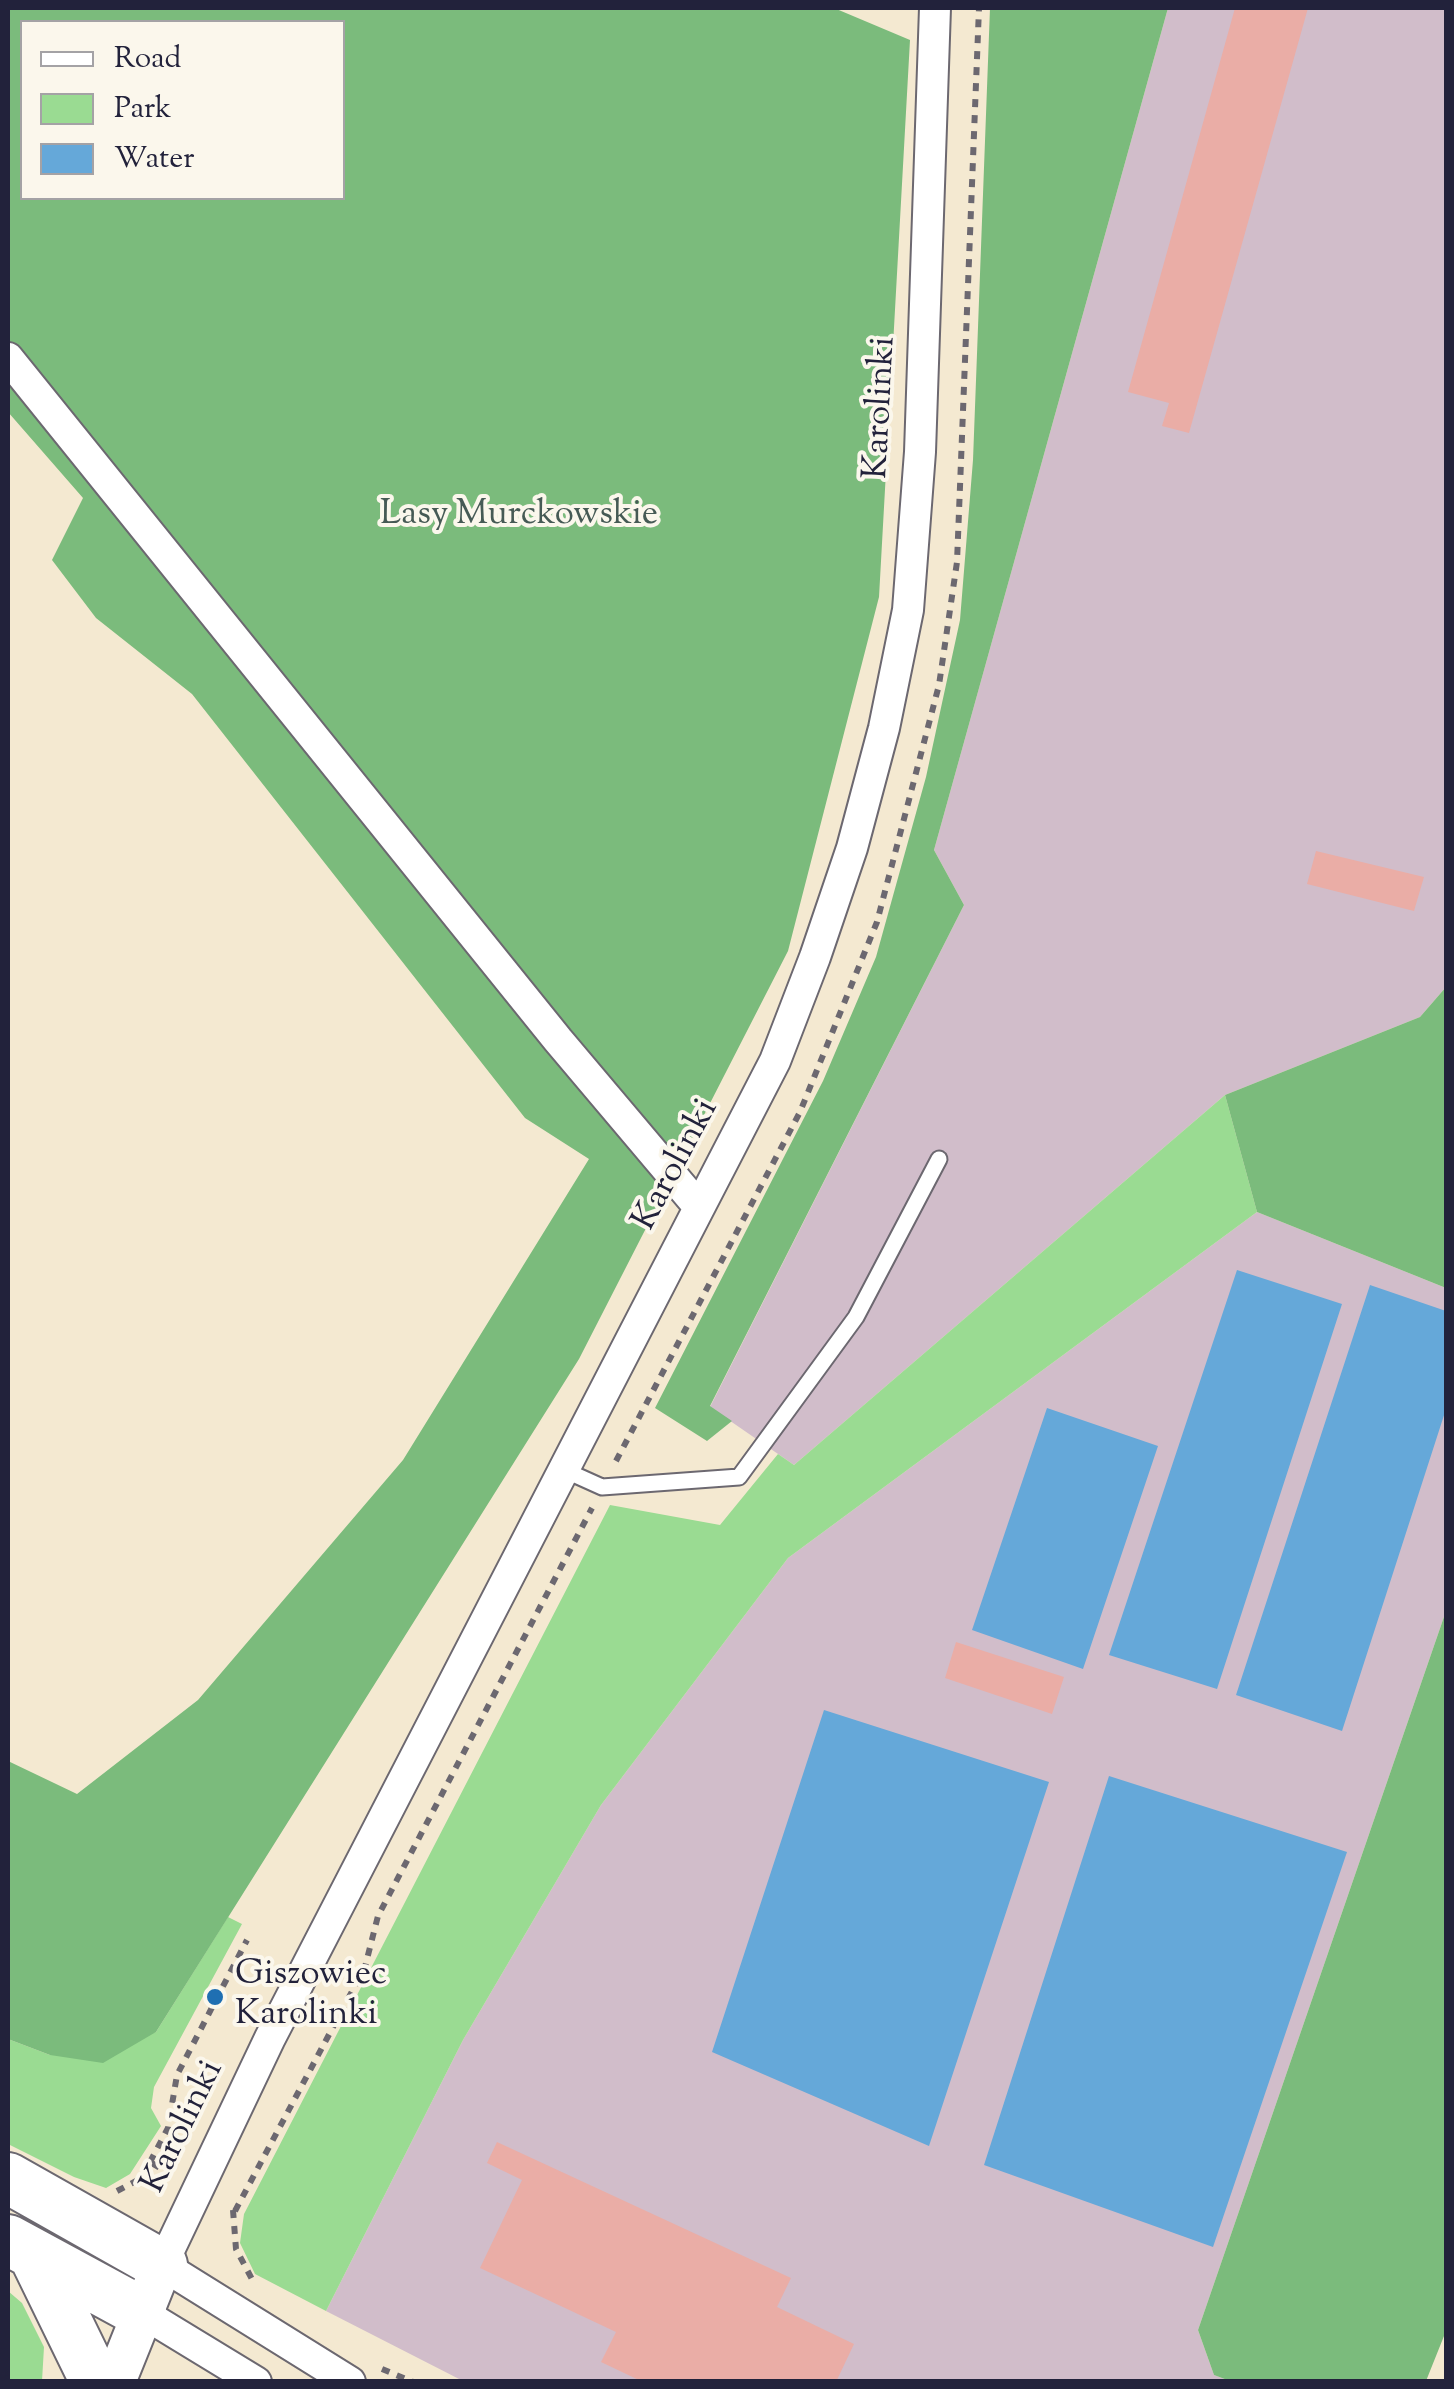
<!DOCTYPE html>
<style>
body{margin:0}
#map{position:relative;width:1454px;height:2389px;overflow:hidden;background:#f4e9d1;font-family:"Sorts Mill Goudy",serif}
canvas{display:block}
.frame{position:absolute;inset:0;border:10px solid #22223b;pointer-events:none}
.legend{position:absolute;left:20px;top:20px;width:325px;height:180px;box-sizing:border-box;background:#fbf7ec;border:2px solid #a4a2a5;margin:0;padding:12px 18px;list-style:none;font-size:30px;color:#22223b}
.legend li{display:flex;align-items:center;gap:20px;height:50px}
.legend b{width:50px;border:2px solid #a4a2a5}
</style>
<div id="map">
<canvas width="1454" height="2389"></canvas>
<div class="frame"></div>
<ul class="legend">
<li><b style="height:12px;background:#fff"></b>Road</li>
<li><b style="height:28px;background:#9adb92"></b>Park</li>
<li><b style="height:28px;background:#65a8d9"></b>Water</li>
</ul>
</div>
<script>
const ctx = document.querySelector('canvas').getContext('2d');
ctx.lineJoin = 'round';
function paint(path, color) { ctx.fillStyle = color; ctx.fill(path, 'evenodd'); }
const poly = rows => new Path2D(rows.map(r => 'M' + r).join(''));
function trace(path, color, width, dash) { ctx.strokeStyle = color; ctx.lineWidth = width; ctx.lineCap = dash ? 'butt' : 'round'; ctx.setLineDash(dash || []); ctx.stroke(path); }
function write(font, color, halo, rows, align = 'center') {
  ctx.font = font + ' "Sorts Mill Goudy",serif'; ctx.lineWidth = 8; ctx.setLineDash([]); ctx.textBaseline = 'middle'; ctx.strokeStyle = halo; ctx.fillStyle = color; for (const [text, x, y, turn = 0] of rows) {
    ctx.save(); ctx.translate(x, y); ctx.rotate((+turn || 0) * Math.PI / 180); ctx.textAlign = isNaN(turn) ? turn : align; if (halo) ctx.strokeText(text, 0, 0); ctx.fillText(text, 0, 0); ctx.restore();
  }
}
paint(poly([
 [1168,8,1446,8,1446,987,1420,1017,1225,1095,794,1465,710,1407,964,905,934,850],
 [1257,1212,1446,1288,1446,1611,1198,2330,1214,2375,1230,2381,463,2381,326,2311,463,2040,601,1805,788,1558]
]), '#d1bdca');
paint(poly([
 [1225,1095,1257,1212,788,1558,601,1805,463,2040,326,2311,255,2274,240,2243,244,2214,610,1505,720,1525,778,1454,794,1465],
 [228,1917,242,1924,154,2087,151,2108,161,2126,130,2174,106,2188,74,2177,8,2144,8,2039,50,2055,156,2032],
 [8,2291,22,2303,44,2347,42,2381,8,2381]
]), '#9adb92');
paint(poly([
 [8,8,834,8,910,40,879,597,788,951,579,1359,156,2032,103,2063,50,2055,8,2039,8,1761,77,1794,198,1700,403,1460,589,1159,525,1118,192,694,96,618,52,560,83,498,8,412],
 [22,22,342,22,342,198,22,198],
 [990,8,1168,8,934,850,964,905,710,1406,732,1421,707,1441,655,1408,823,1081,876,957,926,777,960,620,973,460],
 [1446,987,1446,1288,1257,1212,1225,1095,1420,1017],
 [1446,1611,1446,2331,1426,2381,1230,2381,1214,2375,1198,2330]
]), '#7bbb7c');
paint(poly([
 [1237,1270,1342,1304,1217,1689,1109,1655],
 [1370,1285,1446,1311,1446,1409,1342,1731,1236,1695],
 [1047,1408,1158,1446,1083,1669,972,1630],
 [824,1710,1049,1782,929,2146,712,2052],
 [1109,1776,1347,1852,1213,2247,984,2165]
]), '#65a8d9');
paint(poly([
 [1235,8,1308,8,1189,433,1162,426,1169,403,1128,392],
 [1316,851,1424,877,1414,911,1307,884],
 [956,1642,1064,1677,1052,1714,945,1678],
 [497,2142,791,2278,777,2307,854,2344,836,2382,643,2382,601,2362,616,2332,480,2268,522,2180,487,2163]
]), '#eaada6');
const service = poly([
 [562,1469,602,1487,739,1477,856,1317,939,1159]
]);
const minor = poly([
 [8,358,558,1040,699,1207],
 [141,2312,256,2382],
 [350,2382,162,2265,270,2038,775,1061,815,957,852,848,884,728,908,610,920,452,935,8]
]);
const tertiary = poly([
 [115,2382,162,2265]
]);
const primary = poly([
 [8,2178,162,2265],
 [8,2240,141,2312],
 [35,2257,96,2382]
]);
trace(service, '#6c6870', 19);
trace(minor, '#6c6870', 34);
trace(tertiary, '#6c6870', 44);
trace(primary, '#6c6870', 54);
trace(poly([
 [616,1461,800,1112,877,922,939,685,957,562,979,8],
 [150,2162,168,2128,177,2075,247,1940],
 [117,2191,138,2180,150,2162,170,2174],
 [233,2210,236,2249,253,2281],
 [235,2211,365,1967,378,1916,592,1508],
 [382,2369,413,2382]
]), '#6c6870', 6, [8, 8]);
trace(service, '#fff', 15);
trace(minor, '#fff', 30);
trace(tertiary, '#fff', 40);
trace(primary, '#fff', 50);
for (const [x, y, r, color] of [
 [215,1997,10,"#1f6fb2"]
]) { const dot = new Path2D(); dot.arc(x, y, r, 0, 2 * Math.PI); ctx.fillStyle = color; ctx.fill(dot); trace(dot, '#fbf7ec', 4); }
write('35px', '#22223b', '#fbf7ec', [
 ["Karolinki",883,408,-87],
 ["Karolinki",678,1166,-62],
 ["Karolinki",185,2128,-64]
]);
write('35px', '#465a55', '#fbf7ec', [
 ["Lasy Murckowskie",519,517]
]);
write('35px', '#22223b', '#fbf7ec', [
 ["Giszowiec",235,1977],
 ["Karolinki",235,2017]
], 'left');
</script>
